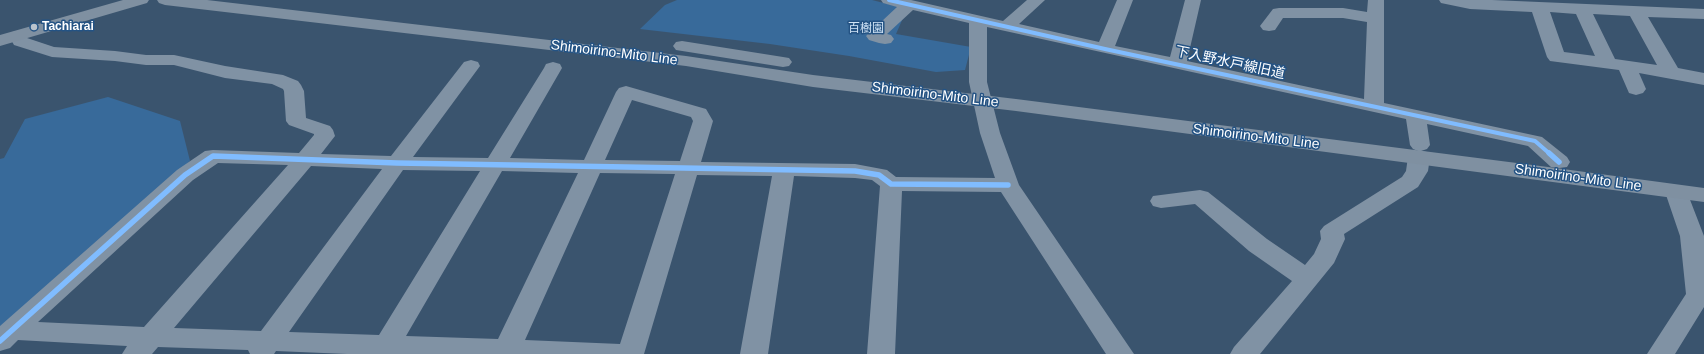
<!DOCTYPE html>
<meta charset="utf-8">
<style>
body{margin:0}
canvas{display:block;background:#3a546e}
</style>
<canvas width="1704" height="354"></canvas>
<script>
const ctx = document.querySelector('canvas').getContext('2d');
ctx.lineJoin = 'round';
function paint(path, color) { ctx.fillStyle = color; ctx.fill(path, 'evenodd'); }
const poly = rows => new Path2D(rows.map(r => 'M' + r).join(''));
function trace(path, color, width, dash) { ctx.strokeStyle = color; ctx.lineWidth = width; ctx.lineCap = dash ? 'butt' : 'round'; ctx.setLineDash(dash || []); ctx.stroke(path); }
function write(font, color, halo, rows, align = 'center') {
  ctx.font = font + ' Helvetica,"Noto Sans JP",sans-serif'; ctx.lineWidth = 3; ctx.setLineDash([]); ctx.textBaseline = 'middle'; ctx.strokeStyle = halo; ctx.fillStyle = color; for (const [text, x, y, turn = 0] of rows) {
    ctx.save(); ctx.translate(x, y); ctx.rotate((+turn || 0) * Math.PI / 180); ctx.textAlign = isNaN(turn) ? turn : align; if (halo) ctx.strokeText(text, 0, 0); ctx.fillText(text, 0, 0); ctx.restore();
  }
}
paint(poly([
 [677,0,872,0,907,9,896,34,971,47,965,70,936,72,849,56,770,44,640,29,665,5],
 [108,97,180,121,190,161,94,248,0,328,0,159,4,158,25,119]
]), '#386a9a');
paint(poly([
 [881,0,911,0,1003,21,1027,0,1045,0,1019,24,1099,42,1117,0,1133,0,1115,46,1170,57,1185,0,1201,0,1187,61,1364,99,1367,22,1343,18,1283,18,1275,30,1269,31,1263,30,1260,26,1273,9,1279,8,1343,8,1367,12,1368,0,1384,0,1384,103,1542,137,1567,157,1570,162,1567,167,1559,168,1551,167,1528,146,1427,124,1430,145,1427,149,1421,151,1427,152,1430,157,1428,171,1418,187,1344,234,1345,239,1334,263,1260,354,1230,354,1234,347,1292,281,1249,251,1195,204,1161,208,1153,206,1150,201,1153,196,1200,190,1208,192,1267,239,1305,265,1314,254,1321,239,1320,231,1324,226,1402,177,1406,171,1408,157,1411,152,1418,151,1413,149,1410,145,1406,119,987,27,987,82,1000,133,1019,185,1134,354,1106,354,1001,192,902,191,895,354,867,354,880,186,872,180,855,178,794,176,768,354,740,354,772,176,697,175,644,354,347,354,276,351,274,354,250,354,248,350,158,347,152,354,122,354,127,346,18,340,10,348,0,351,0,326,177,170,205,151,213,150,299,153,314,135,314,134,289,125,286,121,284,91,283,89,272,84,225,78,174,65,146,65,115,61,52,57,14,45,9,36,12,32,18,31,24,32,27,38,54,47,115,51,146,55,174,55,225,66,283,75,298,81,301,85,304,91,306,118,330,126,333,130,335,136,321,154,391,156,464,62,471,60,478,62,480,66,413,157,488,158,544,68,546,64,553,62,560,64,562,68,510,158,584,160,616,92,619,88,626,86,706,109,713,121,701,162,855,164,887,170,896,177,995,178,980,133,969,82,969,23,913,10,887,34,891,35,894,39,891,43,885,44,879,43,869,40,866,36,897,7,883,3,881,0],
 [632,100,691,117,693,121,680,161,605,160,632,100],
 [218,163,288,165,144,327,38,322,193,180,218,163],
 [311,166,382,169,261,331,174,328,311,166],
 [403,170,480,171,379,335,289,332,403,170],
 [502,171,578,173,498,339,406,336,502,171],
 [600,173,675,174,620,344,525,340,600,173],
 [1439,0,1492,0,1704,9,1704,19,1648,17,1678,68,1704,73,1704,85,1639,73,1646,89,1643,93,1636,95,1629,93,1619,70,1550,61,1547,57,1532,12,1470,9,1441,3,1439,0],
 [1550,12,1576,14,1595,56,1564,52,1550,12],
 [1593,14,1630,16,1657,65,1615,59,1593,14],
 [1676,185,1684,187,1687,192,1704,236,1704,307,1675,354,1647,354,1686,294,1680,236,1665,192,1668,187,1676,185]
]), '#8092a4');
paint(poly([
 [123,0,149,0,147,3,0,46,0,35,123,0],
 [157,0,207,0,686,56,813,75,1016,99,1548,167,1704,188,1704,202,1016,111,813,87,686,66,165,5,159,3,157,0],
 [682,41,783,57,789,58,792,62,789,66,783,67,676,50,673,46,676,42,682,41]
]), '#7f90a1');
trace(poly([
 [889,0,1105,49,1535,141,1550,154]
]), '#80bcff', 4);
trace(poly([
 [1549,153,1559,162],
 [0,341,185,175,213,156,397,163,855,171,879,175,891,184,1008,185]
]), '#80bcff', 5.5);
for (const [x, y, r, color] of [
 [34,27,4,"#bac3cc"]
]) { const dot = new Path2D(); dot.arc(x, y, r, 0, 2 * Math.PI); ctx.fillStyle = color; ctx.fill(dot); trace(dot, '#245384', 1.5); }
write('bold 12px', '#fff', '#245384', [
 ["Tachiarai",42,27]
], 'left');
write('12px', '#d1e4f6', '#245384', [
 ["百樹園",866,29]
]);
write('14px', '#fff', '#245384', [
 ["Shimoirino-Mito Line",614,53,7],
 ["下入野水戸線旧道",1230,63,12],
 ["Shimoirino-Mito Line",935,95,7],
 ["Shimoirino-Mito Line",1256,137,7],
 ["Shimoirino-Mito Line",1578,178,8]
]);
</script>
